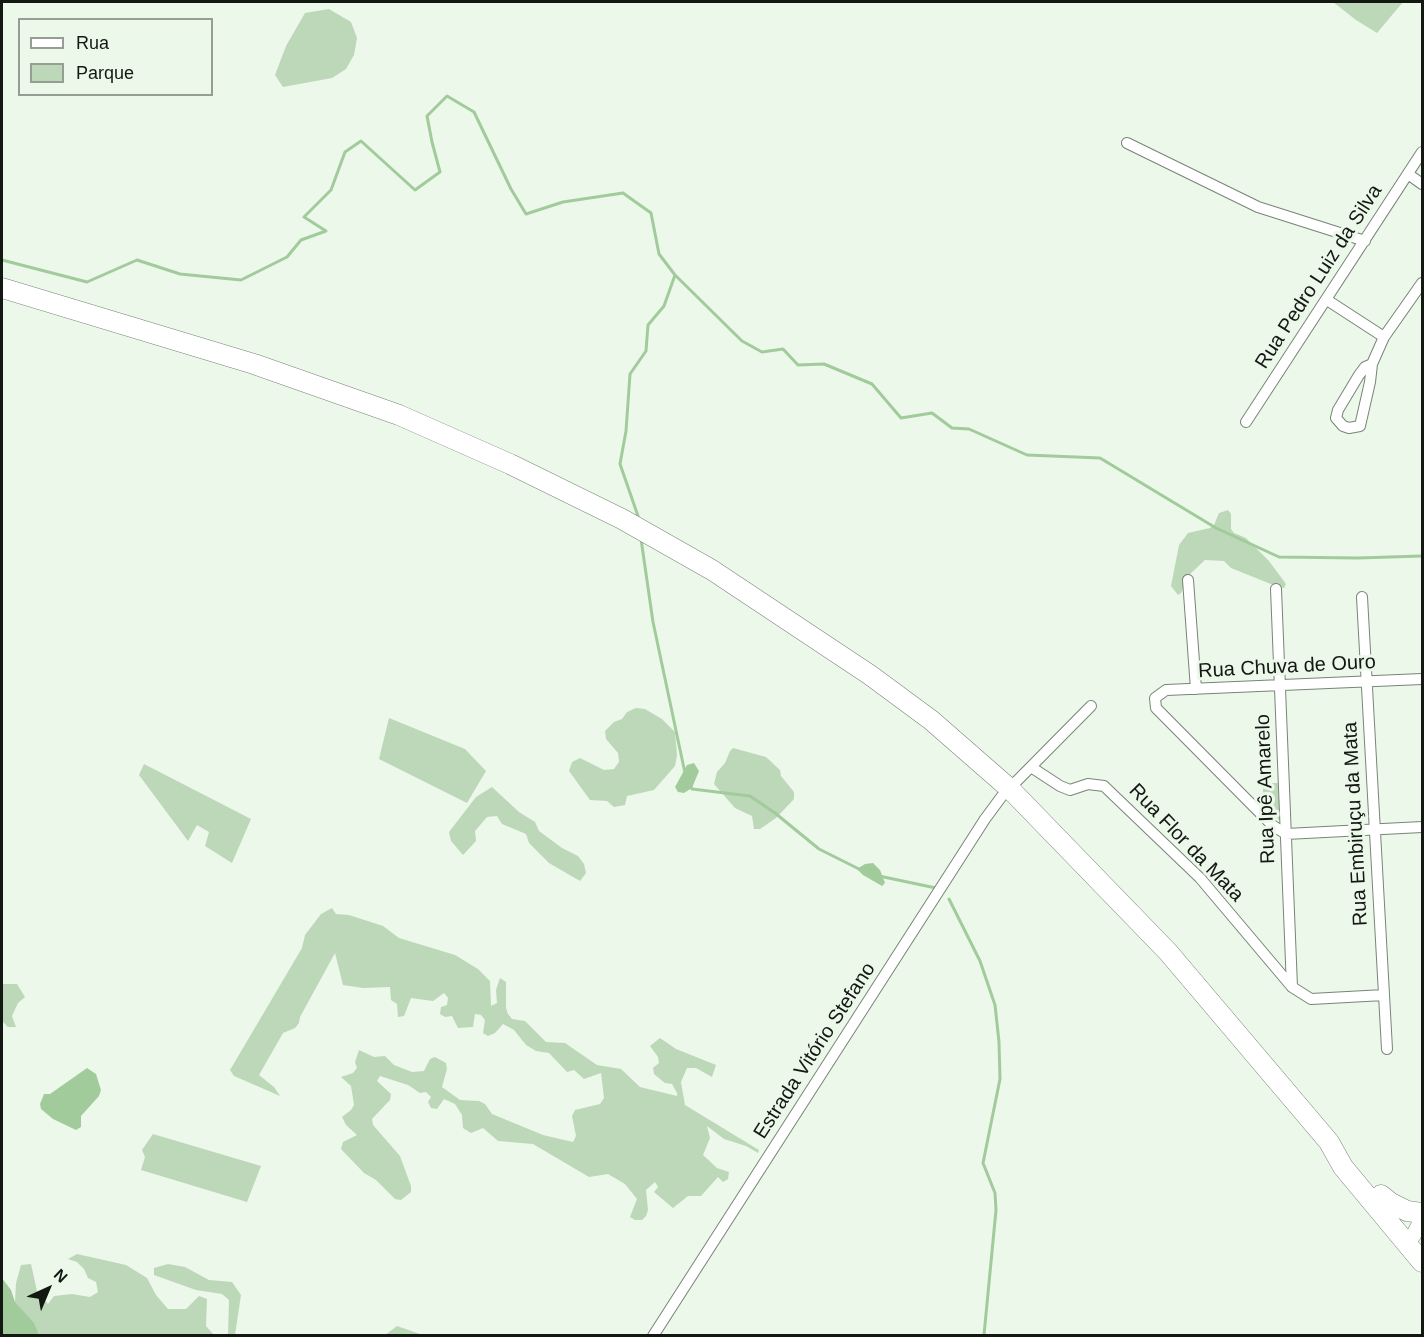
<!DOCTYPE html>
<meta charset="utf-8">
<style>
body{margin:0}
#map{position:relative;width:1424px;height:1337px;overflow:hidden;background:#ecf8ea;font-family:Helvetica,sans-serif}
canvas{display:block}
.frame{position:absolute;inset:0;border:3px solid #141813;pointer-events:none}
.legend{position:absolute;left:18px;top:18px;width:195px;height:78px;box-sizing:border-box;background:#ecf8ea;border:2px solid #969e94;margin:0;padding:8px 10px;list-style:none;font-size:18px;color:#141813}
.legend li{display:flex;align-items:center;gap:12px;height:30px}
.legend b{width:30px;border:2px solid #969e94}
.north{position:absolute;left:18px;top:1259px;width:60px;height:60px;-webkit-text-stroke:4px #ecf8ea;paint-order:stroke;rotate:44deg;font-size:16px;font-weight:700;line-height:24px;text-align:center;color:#141813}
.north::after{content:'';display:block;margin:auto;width:21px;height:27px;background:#141813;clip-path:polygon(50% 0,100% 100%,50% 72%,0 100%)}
</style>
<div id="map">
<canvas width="1424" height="1337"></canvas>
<div class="frame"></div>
<ul class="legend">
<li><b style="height:8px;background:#fff"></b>Rua</li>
<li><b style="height:16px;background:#bdd8b9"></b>Parque</li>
</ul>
<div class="north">N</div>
</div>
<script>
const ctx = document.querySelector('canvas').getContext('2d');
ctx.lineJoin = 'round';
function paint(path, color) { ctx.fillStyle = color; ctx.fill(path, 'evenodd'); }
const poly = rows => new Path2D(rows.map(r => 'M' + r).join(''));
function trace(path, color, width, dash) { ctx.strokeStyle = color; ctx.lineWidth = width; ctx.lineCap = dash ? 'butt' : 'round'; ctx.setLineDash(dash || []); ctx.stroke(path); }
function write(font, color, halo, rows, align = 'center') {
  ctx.font = font + ' Helvetica,sans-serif'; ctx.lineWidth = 6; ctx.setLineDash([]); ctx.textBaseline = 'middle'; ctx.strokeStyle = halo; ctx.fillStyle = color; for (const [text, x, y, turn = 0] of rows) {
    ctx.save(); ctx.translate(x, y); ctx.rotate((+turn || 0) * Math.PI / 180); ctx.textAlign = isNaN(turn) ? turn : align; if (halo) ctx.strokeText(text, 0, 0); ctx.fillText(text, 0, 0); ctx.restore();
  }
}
paint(poly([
 [1333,2,1403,2,1377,33,1356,20],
 [329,9,351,22,357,38,354,55,346,69,332,78,283,87,275,75,286,46,305,13],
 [1228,510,1231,514,1231,529,1234,533,1246,538,1269,561,1286,584,1284,588,1278,587,1231,568,1224,561,1205,560,1188,576,1181,593,1178,595,1171,586,1179,545,1188,533,1210,528,1214,525,1219,513],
 [636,708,645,709,662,719,675,732,677,755,675,766,654,790,627,796,625,805,614,807,607,801,590,800,569,771,572,762,580,758,604,770,614,769,619,762,618,753,606,739,605,731,614,722,622,719,627,712],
 [389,718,465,749,486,771,467,803,379,759],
 [733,748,766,757,780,770,781,776,794,792,794,799,776,818,760,829,754,829,752,816,735,808,714,784,717,772,725,763,730,751],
 [144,764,251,819,232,863,205,846,209,832,197,825,188,841,139,775],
 [1263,783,1278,783,1280,821,1263,804],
 [492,787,519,812,535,822,539,831,562,848,578,856,584,864,586,873,580,881,549,863,529,843,526,834,502,824,497,816,487,817,475,831,476,841,463,855,451,841,449,832,476,797],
 [332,908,336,914,349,915,383,926,399,938,455,955,478,969,490,981,491,1006,497,1003,496,990,500,978,506,982,506,1008,508,1014,512,1019,525,1021,546,1042,565,1043,597,1065,621,1069,640,1087,677,1096,677,1093,672,1084,665,1083,654,1074,653,1068,659,1063,658,1057,650,1046,660,1038,676,1049,716,1065,712,1077,696,1068,687,1068,681,1082,685,1105,759,1150,758,1153,746,1146,724,1139,707,1126,710,1138,703,1155,717,1168,729,1172,728,1179,723,1182,718,1177,701,1196,688,1196,673,1208,654,1192,658,1187,655,1182,646,1190,648,1210,646,1216,642,1220,635,1220,630,1217,637,1199,625,1184,608,1174,589,1177,533,1144,498,1141,483,1128,471,1133,463,1128,462,1115,455,1104,444,1099,437,1109,431,1108,428,1102,431,1097,426,1092,420,1093,408,1085,380,1076,377,1081,391,1094,390,1100,372,1119,373,1125,400,1156,411,1186,411,1192,401,1200,395,1199,376,1180,364,1173,341,1149,343,1142,357,1135,346,1125,342,1117,351,1110,354,1105,351,1086,341,1077,353,1073,357,1068,355,1062,359,1050,374,1057,385,1056,394,1065,412,1072,424,1071,430,1059,435,1057,446,1063,447,1069,442,1087,460,1100,479,1101,485,1104,492,1114,543,1135,573,1142,576,1136,572,1116,575,1110,600,1104,604,1098,601,1073,584,1079,574,1070,567,1072,549,1053,536,1051,526,1045,514,1030,503,1024,495,1033,488,1036,483,1033,485,1020,481,1015,475,1014,473,1027,458,1028,452,1016,445,1017,440,1014,441,1007,447,1005,448,998,444,993,433,1001,411,998,404,1016,398,1017,397,1004,391,1000,390,987,363,988,343,985,335,953,300,1017,299,1023,295,1028,283,1033,259,1075,274,1087,280,1096,234,1076,230,1070,302,948,305,935,321,914],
 [2,984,17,984,25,997,18,1003,12,1016,16,1027,8,1027,2,1021],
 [153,1134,261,1166,247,1202,141,1170,145,1157,142,1150],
 [77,1254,126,1265,147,1278,156,1295,168,1309,186,1309,199,1296,207,1299,206,1326,214,1335,39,1335,15,1302,16,1283,21,1265,31,1264,37,1291,48,1304,54,1296,72,1294,90,1297,98,1292,96,1282,88,1278,84,1269,77,1262,68,1259],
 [168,1264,185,1267,209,1280,232,1282,241,1295,235,1335,228,1335,229,1300,222,1294,196,1290,154,1275,154,1268],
 [397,1326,423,1335,385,1335]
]), '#bdd8b9');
paint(poly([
 [694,763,699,771,692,788,684,793,678,792,675,787,687,765],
 [873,863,880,870,885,883,882,886,863,875,857,869,865,864],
 [87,1068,96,1074,101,1090,99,1096,81,1116,81,1127,76,1130,53,1119,41,1109,40,1104,44,1094,50,1094],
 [2,1278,11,1290,15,1302,34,1323,39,1335,2,1335]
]), '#a2cb9c');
trace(poly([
 [2,260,87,282,137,260,180,274,241,280,287,257,301,240,326,231,304,217,331,190,345,152,361,141,415,190,440,172,432,142,427,116,447,96,474,112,511,189,526,214,563,202,623,193,651,213,659,254,675,275,742,341,762,352,783,349,798,365,824,364,872,384,901,418,932,413,952,428,969,429,1027,455,1100,458,1216,528,1279,557,1358,558,1422,556],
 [638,516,620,464,626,431,630,374,646,351,648,325,664,306,675,275],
 [641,539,653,622,685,773],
 [690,785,692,789,750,796,775,813,819,849,859,869],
 [879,876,936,888],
 [949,899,980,961,995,1005,999,1042,1000,1079,983,1163,995,1193,996,1210,984,1335]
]), '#a2cb9c', 3);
const street = poly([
 [1127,143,1258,207,1365,241],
 [1408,174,1422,184],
 [1327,300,1384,337],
 [1372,364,1365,367,1359,375,1338,410,1336,418,1343,426,1349,428,1360,426,1370,382,1372,364,1384,337,1422,283],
 [1246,422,1422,152],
 [1188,580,1196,689],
 [1276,589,1292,987],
 [1362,597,1387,1049],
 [1422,679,1166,690,1155,698,1156,708,1272,825,1286,834,1422,827],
 [1031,767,1060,786,1070,790,1088,784,1104,786,1200,878,1292,987,1311,999,1384,995],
 [653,1336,985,819,1002,796,1091,706]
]);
const secondary = poly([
 [1413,1236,1422,1219]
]);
const highway = poly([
 [2,288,254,364,399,415,510,464,622,519,712,570,870,675,931,720,1010,789,1168,952,1329,1142,1343,1167,1422,1262],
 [1381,1195,1391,1203,1407,1211,1422,1213]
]);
trace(street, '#798478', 12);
trace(secondary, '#798478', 16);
trace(highway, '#798478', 21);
trace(street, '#fff', 10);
trace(secondary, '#fff', 15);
trace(highway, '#fff', 20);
write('20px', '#141813', '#ecf8ea', [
 ["Rua Pedro Luiz da Silva",1319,277,-57],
 ["Rua Chuva de Ouro",1287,667,-3],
 ["Rua Ipê Amarelo",1266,789,-92],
 ["Rua Embiruçu da Mata",1356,824,-93],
 ["Rua Flor da Mata",1186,843,46],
 ["Estrada Vitório Stefano",815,1051,-57]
]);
</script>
